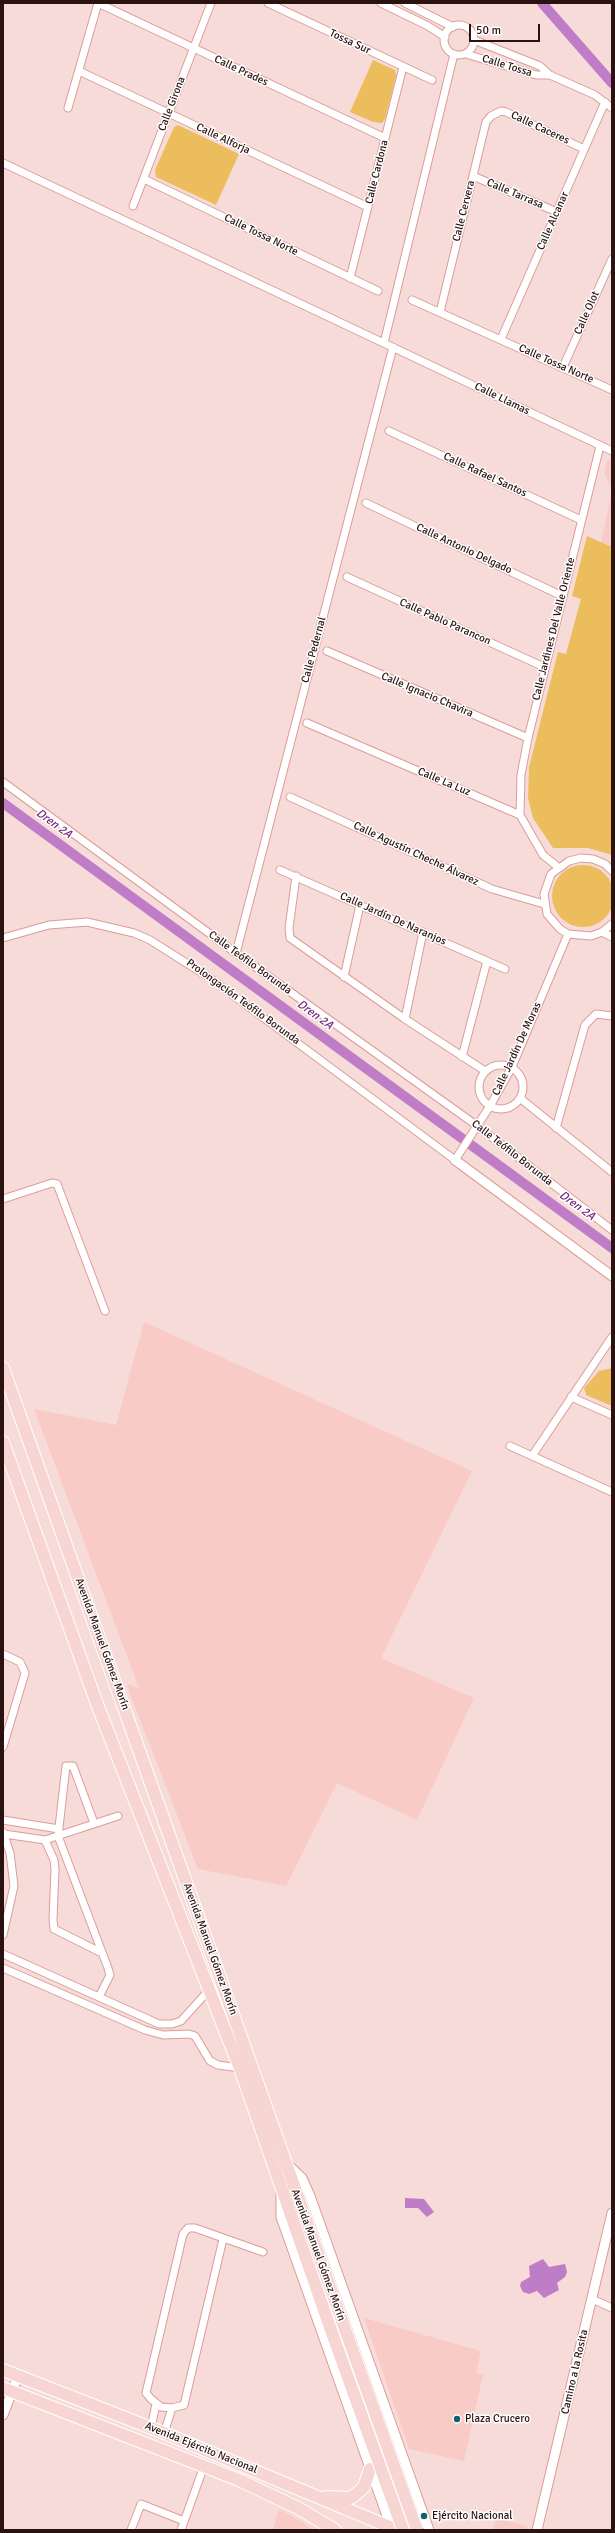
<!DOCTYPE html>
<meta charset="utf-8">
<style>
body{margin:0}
#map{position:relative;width:615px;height:2533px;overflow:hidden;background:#f7dbd8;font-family:Signika,sans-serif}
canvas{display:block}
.frame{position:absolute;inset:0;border:4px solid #2a1211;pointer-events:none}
.scale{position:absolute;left:469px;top:24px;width:71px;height:18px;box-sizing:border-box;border:2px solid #2a1211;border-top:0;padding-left:5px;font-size:12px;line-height:14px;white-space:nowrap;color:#2a1211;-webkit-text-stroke:3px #fff;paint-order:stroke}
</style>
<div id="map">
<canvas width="615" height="2533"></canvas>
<div class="frame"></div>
<div class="scale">50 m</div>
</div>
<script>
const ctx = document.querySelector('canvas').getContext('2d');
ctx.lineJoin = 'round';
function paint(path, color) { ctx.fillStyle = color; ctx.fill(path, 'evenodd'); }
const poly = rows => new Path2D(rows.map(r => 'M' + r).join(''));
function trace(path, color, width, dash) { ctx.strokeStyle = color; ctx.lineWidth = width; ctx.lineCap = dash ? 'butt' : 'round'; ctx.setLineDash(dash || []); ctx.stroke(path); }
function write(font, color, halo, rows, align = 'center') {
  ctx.font = font + ' Signika,sans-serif'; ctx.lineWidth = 3; ctx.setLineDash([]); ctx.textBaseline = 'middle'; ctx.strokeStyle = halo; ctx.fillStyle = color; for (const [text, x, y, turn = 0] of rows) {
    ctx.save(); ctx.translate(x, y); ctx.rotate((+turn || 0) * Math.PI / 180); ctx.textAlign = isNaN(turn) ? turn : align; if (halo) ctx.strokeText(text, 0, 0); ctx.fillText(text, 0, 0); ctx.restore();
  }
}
paint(poly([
 [612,458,612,489,604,473,607,461],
 [612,492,612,547,601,542],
 [144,1322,472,1471,381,1658,474,1698,417,1820,337,1783,286,1886,198,1869,127,1686,129,1684,139,1688,34,1409,116,1425],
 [364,2318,481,2351,476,2373,483,2375,464,2461,409,2449],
 [279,2509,304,2523,312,2530,273,2530],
 [496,2518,527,2526,526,2530,493,2530]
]), '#f9cbc7');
paint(poly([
 [373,60,395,70,396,76,385,119,382,123,373,122,350,112],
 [178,125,239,154,216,205,156,177,155,170,174,127],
 [587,536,612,547,612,855,588,848,553,848,533,818,528,798,529,767,558,652,566,654,581,599,572,596],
 '552 896a31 31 0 1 1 62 0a31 31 0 1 1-62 0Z',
 [612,1368,612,1406,586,1395,584,1388,599,1371]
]), '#ecbd5d');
paint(poly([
 [405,2198,424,2199,434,2212,427,2217,418,2208,405,2208],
 [543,2259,549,2267,565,2264,567,2272,565,2277,557,2283,559,2290,544,2298,537,2291,529,2294,523,2292,520,2286,521,2282,530,2277,529,2266]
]), '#c07dc7');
trace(poly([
 [542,3,612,83],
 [3,803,612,1248]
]), '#c07dc7', 10);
const minor = poly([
 [98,3,385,138],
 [268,3,432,80],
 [381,3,428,26,445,37],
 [405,3,453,27],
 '444 40a15 15 0 1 1 30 0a15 15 0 1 1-30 0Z',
 [474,40,540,66,550,75,595,95,612,108],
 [466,54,536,75,550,75],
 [79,71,368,207],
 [68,108,98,3],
 [3,163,612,451],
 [473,176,557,212],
 [144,179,378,291],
 [133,206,211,3],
 [350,278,403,67],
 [412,300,612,390],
 [440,312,486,122,491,116,501,111,506,112,584,149],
 [501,339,605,102],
 [384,343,454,54],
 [563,367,612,259],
 [389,431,581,520],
 [366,503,562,596],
 [347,577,544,667],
 [327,651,528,738],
 [307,723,520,815,543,855,558,867],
 [3,782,236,953,476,1125,612,1230],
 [290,797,492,889,544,904],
 [520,815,521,775,528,738,600,446],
 [280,870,505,969],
 [612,871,605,864,593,859,581,858,569,861,551,874,544,894,547,914,560,929,568,934,591,936,602,932,612,924],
 [296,876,289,928,290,938,405,1019,485,1071],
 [602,932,612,937],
 [3,938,49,925,87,922,134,933,150,940,210,978,455,1160,490,1106,512,1067,568,934],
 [236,953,393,347],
 [344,977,360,905],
 [405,1019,423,932],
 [462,1057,487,961],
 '479 1087a22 22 0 1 1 44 0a22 22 0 1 1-44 0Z',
 [521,1099,612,1172],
 [556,1128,585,1025,596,1014,612,1016],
 [3,1199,52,1183,57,1184,105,1311],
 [571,1397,612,1415],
 [510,1446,612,1492],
 [532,1456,612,1337],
 [3,1654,20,1662,25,1673,3,1747],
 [3,1820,59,1829],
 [94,1823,73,1766,66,1766,58,1836,108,1968,110,1975,99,1997],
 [4,1834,45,1840,118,1816],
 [45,1840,54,1860,55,1869,53,1920,54,1929,102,1953],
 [3,1935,14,1886,10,1853,3,1832],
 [3,1954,159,2024,172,2024,181,2021,209,1990,223,1985],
 [3,1968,145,2030,163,2035,189,2034,195,2036,210,2061,218,2065,240,2068],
 [223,2239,184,2405,172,2408,161,2407,151,2399,146,2393,183,2234,188,2228,195,2228,263,2252],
 [592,2299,612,2308],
 [151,2428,156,2404],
 [164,2433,172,2408],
 [131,2530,141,2504,184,2521],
 [181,2530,204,2466]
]);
const tertiary = poly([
 [455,1160,612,1276],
 [287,2164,302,2178,310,2196,429,2530],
 [281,2194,281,2217,392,2530],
 [3,2415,18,2376],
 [537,2530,612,2213]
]);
const primary = poly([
 [3,1368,345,2329],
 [3,1442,97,1704,241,2071,332,2333],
 [3,2370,164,2433,397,2530],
 [3,2388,239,2480,298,2508,335,2530],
 [326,2497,350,2498,355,2495,364,2487,370,2469]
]);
trace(minor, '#dd9c97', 9);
trace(tertiary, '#dd9c97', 11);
trace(primary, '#fff', 14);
trace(minor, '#fff', 7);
trace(tertiary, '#fff', 9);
trace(primary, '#f6d5d3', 12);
const primaryBridge = poly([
 [345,2329,417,2530],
 [332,2333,403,2530]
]);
trace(primaryBridge, '#fff', 14, []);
trace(primaryBridge, '#f6d5d3', 12);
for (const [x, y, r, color] of [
 [457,2419,4,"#126269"],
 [424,2516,4,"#126269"]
]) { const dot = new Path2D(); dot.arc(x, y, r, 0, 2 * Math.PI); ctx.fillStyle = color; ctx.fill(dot); trace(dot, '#fff', 1.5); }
write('11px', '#2a1211', '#fff', [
 ["Tossa Sur",350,42,25],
 ["Calle Tossa",507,66,17],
 ["Calle Prades",241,71,25],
 ["Calle Girona",172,104,-69],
 ["Calle Caceres",540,128,25],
 ["Calle Alforja",223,139,25],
 ["Calle Cardona",377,172,-76],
 ["Calle Tarrasa",515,194,23],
 ["Calle Cervera",464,211,-76],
 ["Calle Alcanar",553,221,-66],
 ["Calle Tossa Norte",261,235,26],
 ["Calle Olot",587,313,-66],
 ["Calle Tossa Norte",556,364,24],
 ["Calle Llamas",502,399,26],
 ["Calle Rafael Santos",485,475,25],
 ["Calle Antonio Delgado",464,549,25],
 ["Calle Pablo Parancon",445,622,24],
 ["Calle Jardines Del Valle Oriente",554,629,-76],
 ["Calle Pedernal",314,650,-75],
 ["Calle Ignacio Chavira",427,695,23],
 ["Calle La Luz",444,782,23],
 ["Calle Agustín Cheche Álvarez",416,854,25],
 ["Calle Jardín De Naranjos",393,919,24],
 ["Calle Teófilo Borunda",250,963,36],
 ["Prolongación Teófilo Borunda",243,1002,36],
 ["Calle Jardín De Moras",517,1049,-65],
 ["Calle Teófilo Borunda",512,1153,38],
 ["Avenida Manuel Gómez Morín",102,1644,70],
 ["Avenida Manuel Gómez Morín",210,1949,70],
 ["Avenida Manuel Gómez Morín",318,2255,70],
 ["Camino a la Rosita",575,2372,-77],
 ["Avenida Ejército Nacional",201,2448,22]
]);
write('11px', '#2a1211', '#fff', [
 ["Plaza Crucero",465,2419],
 ["Ejército Nacional",432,2516]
], 'left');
write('italic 12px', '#792982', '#fff', [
 ["Dren 2A",54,824,36],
 ["Dren 2A",315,1015,36],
 ["Dren 2A",577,1206,36]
]);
</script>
